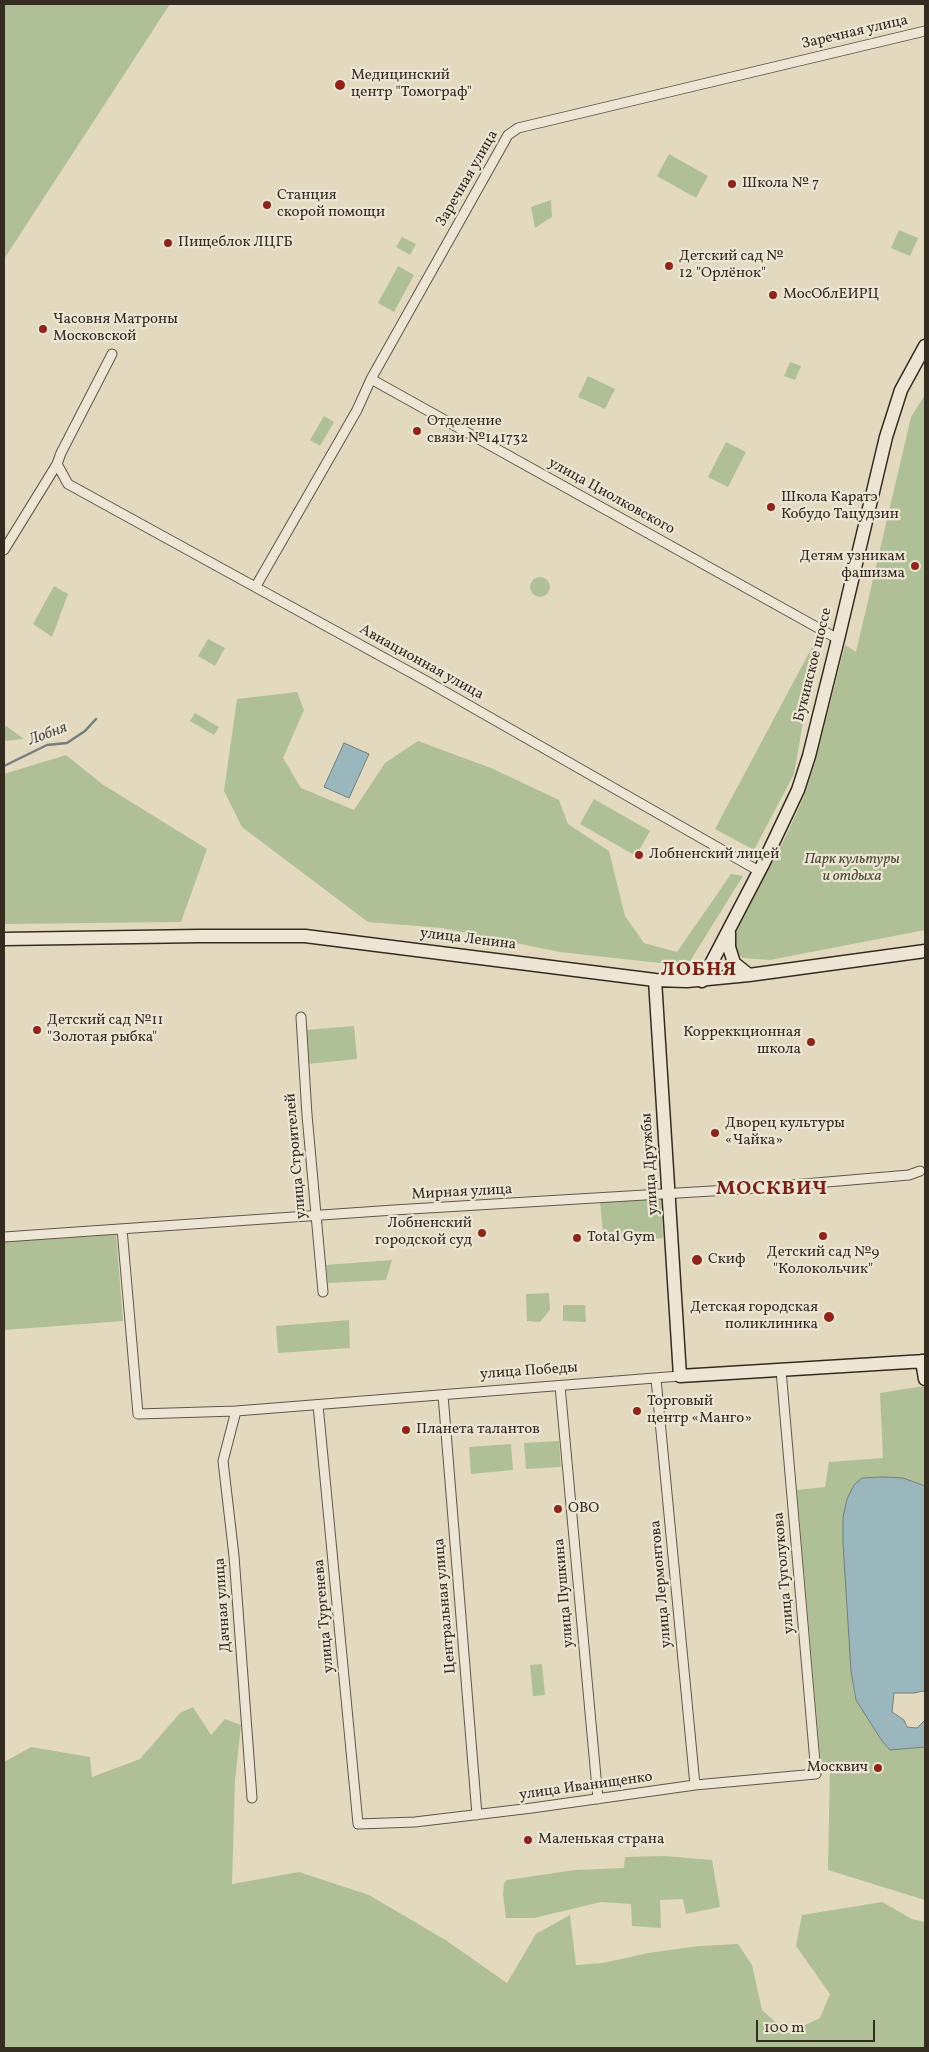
<!DOCTYPE html>
<meta charset="utf-8">
<style>
body{margin:0}
#map{position:relative;width:929px;height:2052px;overflow:hidden;background:#e3d9bf;font-family:Vollkorn,serif}
canvas{display:block}
.frame{position:absolute;inset:0;border:5px solid #352c20;pointer-events:none}
.scale{position:absolute;left:756px;top:2020px;width:119px;height:22px;box-sizing:border-box;border:2px solid #352c20;border-top:0;padding-left:6px;font-size:15px;line-height:18px;white-space:nowrap;color:#352c20;-webkit-text-stroke:4px #ede6d5;paint-order:stroke}
</style>
<div id="map">
<canvas width="929" height="2052"></canvas>
<div class="frame"></div>
<div class="scale">100 m</div>
</div>
<script>
const ctx = document.querySelector('canvas').getContext('2d');
ctx.lineJoin = 'round';
function paint(path, color) { ctx.fillStyle = color; ctx.fill(path, 'evenodd'); }
const poly = rows => new Path2D(rows.map(r => 'M' + r).join(''));
function trace(path, color, width, dash) { ctx.strokeStyle = color; ctx.lineWidth = width; ctx.lineCap = dash ? 'butt' : 'round'; ctx.setLineDash(dash || []); ctx.stroke(path); }
function write(font, color, halo, rows, align = 'center') {
  ctx.font = font + ' Vollkorn,serif'; ctx.lineWidth = 4.5; ctx.setLineDash([]); ctx.textBaseline = 'middle'; ctx.strokeStyle = halo; ctx.fillStyle = color; for (const [text, x, y, turn = 0] of rows) {
    ctx.save(); ctx.translate(x, y); ctx.rotate((+turn || 0) * Math.PI / 180); ctx.textAlign = isNaN(turn) ? turn : align; if (halo) ctx.strokeText(text, 0, 0); ctx.fillText(text, 0, 0); ctx.restore();
  }
}
paint(poly([
 [4,4,170,4,4,259],
 [669,154,708,176,696,198,657,176],
 [551,200,552,217,535,228,531,207],
 [899,230,918,238,910,256,891,248],
 [402,237,416,244,410,255,396,247],
 [398,266,414,275,394,312,378,303],
 [790,362,801,366,795,380,784,376],
 [588,376,615,389,605,409,578,397],
 [925,395,925,930,770,960,743,958,736,953,733,934,783,842,804,797,815,763,845,645,856,652,911,417],
 [324,416,334,422,320,446,310,440],
 [726,442,746,452,728,487,708,477],
 '530 587a10 10 0 1 1 20 0a10 10 0 1 1-20 0Z',
 [54,586,68,594,52,637,33,624],
 [818,636,794,774,754,850,715,829],
 [208,639,225,648,215,666,198,656],
 [297,692,304,710,283,758,301,788,354,810,385,763,418,741,491,768,559,800,568,824,609,851,625,916,644,943,677,952,731,874,743,876,687,966,560,952,442,928,368,922,242,827,224,791,237,699],
 [195,713,219,727,214,735,190,721],
 [4,725,6,726,24,739,4,741],
 [66,755,102,784,207,849,181,922,4,924,4,774],
 [594,799,650,831,636,856,580,824],
 [354,1026,357,1059,308,1064,306,1030],
 [661,1198,663,1238,604,1244,600,1201],
 [116,1233,123,1321,4,1330,4,1242],
 [392,1260,386,1280,328,1283,326,1265],
 [549,1293,550,1310,540,1322,527,1321,526,1294],
 [563,1305,585,1305,586,1322,563,1321],
 [349,1320,350,1348,278,1353,276,1326],
 [924,1386,925,1486,903,1478,882,1477,862,1478,848,1610,851,1671,856,1700,882,1741,890,1750,925,1747,925,1900,828,1870,830,1764,821,1765,797,1490,825,1487,829,1462,883,1458,880,1393],
 [559,1441,561,1467,526,1469,524,1443],
 [511,1444,513,1470,471,1474,469,1447],
 [542,1664,545,1695,533,1696,530,1665],
 [193,1707,211,1735,225,1719,241,1725,235,1780,232,1884,299,1872,369,1895,447,1941,507,1983,536,1934,570,1915,576,1965,603,1963,648,1953,699,1946,738,1944,752,1965,762,2010,788,2033,820,2018,830,1994,796,1946,802,1915,882,1902,912,1919,925,1922,925,2048,4,2048,4,1762,31,1747,90,1757,92,1777,140,1759,180,1713],
 [664,1856,712,1860,720,1907,686,1914,683,1899,660,1900,661,1928,632,1926,631,1904,601,1902,534,1918,506,1918,503,1894,504,1883,507,1880,575,1870,624,1868,625,1857]
]), '#afc096');
const water = poly([
 [344,743,369,754,349,798,324,787,344,743],
 [882,1477,903,1478,925,1486,925,1693,923,1691,914,1693,894,1693,892,1712,904,1720,907,1727,917,1728,925,1720,925,1747,890,1750,882,1741,856,1700,851,1671,843,1543,843,1517,847,1499,854,1485,862,1478,882,1477]
]);
paint(water, '#9ab7bd');
trace(water, '#727f7e', 1);
trace(poly([
 [4,766,47,745,67,743,85,731,96,719]
]), '#727f7e', 2.5);
const street = poly([
 [112,354,61,453,57,464,68,484,428,682,759,871],
 [371,379,838,639],
 [4,550,57,464],
 [256,586,357,410,371,379,508,135,518,128,925,31],
 [301,1017,307,1115,323,1292],
 [122,1229,138,1414,236,1411,680,1376],
 [4,1237,394,1210,745,1189,909,1175,920,1171],
 [656,1379,695,1785],
 [560,1386,598,1799],
 [443,1395,477,1815],
 [318,1405,358,1824,415,1822,532,1808,695,1785,816,1774,781,1370],
 [236,1411,223,1461,234,1556,252,1798]
]);
const secondary = poly([
 [729,933,729,947,734,963,749,975],
 [4,939,200,936,305,936,655,980,687,981,749,975,925,951],
 [655,980,680,1376,925,1361],
 [702,981,763,864,798,790,809,756,838,639,886,437,901,390,925,346],
 [922,1361,925,1379]
]);
trace(street, '#605748', 11);
trace(secondary, '#352c20', 15);
trace(street, '#ede6d5', 9);
trace(secondary, '#ede6d5', 12);
for (const [x, y, r, color] of [
 [340,85,6,"#8f2418"],
 [732,184,5,"#8f2418"],
 [267,205,5,"#8f2418"],
 [168,243,5,"#8f2418"],
 [669,266,5,"#8f2418"],
 [773,295,5,"#8f2418"],
 [43,329,5,"#8f2418"],
 [417,431,5,"#8f2418"],
 [771,507,5,"#8f2418"],
 [915,566,5,"#8f2418"],
 [639,855,5,"#8f2418"],
 [37,1030,5,"#8f2418"],
 [811,1042,5,"#8f2418"],
 [715,1133,5,"#8f2418"],
 [482,1233,5,"#8f2418"],
 [823,1236,5,"#8f2418"],
 [577,1238,5,"#8f2418"],
 [697,1260,6,"#8f2418"],
 [829,1317,6,"#8f2418"],
 [637,1411,5,"#8f2418"],
 [406,1430,5,"#8f2418"],
 [558,1509,5,"#8f2418"],
 [878,1768,5,"#8f2418"],
 [528,1840,5,"#8f2418"]
]) { const dot = new Path2D(); dot.arc(x, y, r, 0, 2 * Math.PI); ctx.fillStyle = color; ctx.fill(dot); trace(dot, '#ede6d5', 2); }
write('15px', '#352c20', '#ede6d5', [
 ["Заречная улица",855,33,-13],
 ["Заречная улица",468,179,-60],
 ["улица Циолковского",611,497,29],
 ["Авиационная улица",421,663,29],
 ["Букинское шоссе",814,665,-76],
 ["улица Ленина",468,940,7],
 ["улица Строителей",297,1156,-95],
 ["улица Дружбы",651,1164,-94],
 ["Мирная улица",462,1193,-3],
 ["улица Победы",529,1372,-4],
 ["улица Туголукова",785,1573,-95],
 ["улица Лермонтова",662,1584,-95],
 ["улица Пушкина",565,1593,-95],
 ["Дачная улица",224,1605,-94],
 ["Центральная улица",446,1606,-95],
 ["улица Тургенева",325,1616,-95],
 ["улица Иванищенко",586,1787,-8]
]);
write('15px', '#352c20', '#ede6d5', [
 ["Медицинский",351,76],
 ["центр \"Томограф\"",351,93],
 ["Школа № 7",742,184],
 ["Станция",277,196],
 ["скорой помощи",277,213],
 ["Пищеблок ЛЦГБ",178,243],
 ["Детский сад №",679,257],
 ["12 \"Орлёнок\"",679,274],
 ["МосОблЕИРЦ",783,295],
 ["Часовня Матроны",53,320],
 ["Московской",53,337],
 ["Отделение",427,422],
 ["связи №141732",427,439],
 ["Школа Каратэ",781,498],
 ["Кобудо Тацудзин",781,515],
 ["Детям узникам",905,557,"right"],
 ["фашизма",905,574,"right"],
 ["Лобненский лицей",649,855],
 ["Детский сад №11",47,1021],
 ["\"Золотая рыбка\"",47,1038],
 ["Корреккционная",801,1033,"right"],
 ["школа",801,1050,"right"],
 ["Дворец культуры",725,1124],
 ["«Чайка»",725,1141],
 ["Лобненский",472,1224,"right"],
 ["городской суд",472,1241,"right"],
 ["Total Gym",587,1238],
 ["Детский сад №9",823,1253,"center"],
 ["\"Колокольчик\"",823,1270,"center"],
 ["Скиф",708,1260],
 ["Детская городская",818,1308,"right"],
 ["поликлиника",818,1325,"right"],
 ["Торговый",647,1402],
 ["центр «Манго»",647,1419],
 ["Планета талантов",416,1430],
 ["ОВО",568,1509],
 ["Москвич",868,1768,"right"],
 ["Маленькая страна",538,1840]
], 'left');
write('italic 15px', '#4d4a38', '#ede6d5', [
 ["Парк культуры",852,860],
 ["и отдыха",852,877]
]);
write('italic 16px', '#4e4f47', '#ede6d5', [
 ["Лобня",48,735,-20]
]);
ctx.letterSpacing = '1px';
write('bold 20px', '#7a1f14', '#ede6d5', [
 ["ЛОБНЯ",699,971],
 ["МОСКВИЧ",772,1190]
]);
ctx.letterSpacing = '0px';
</script>
